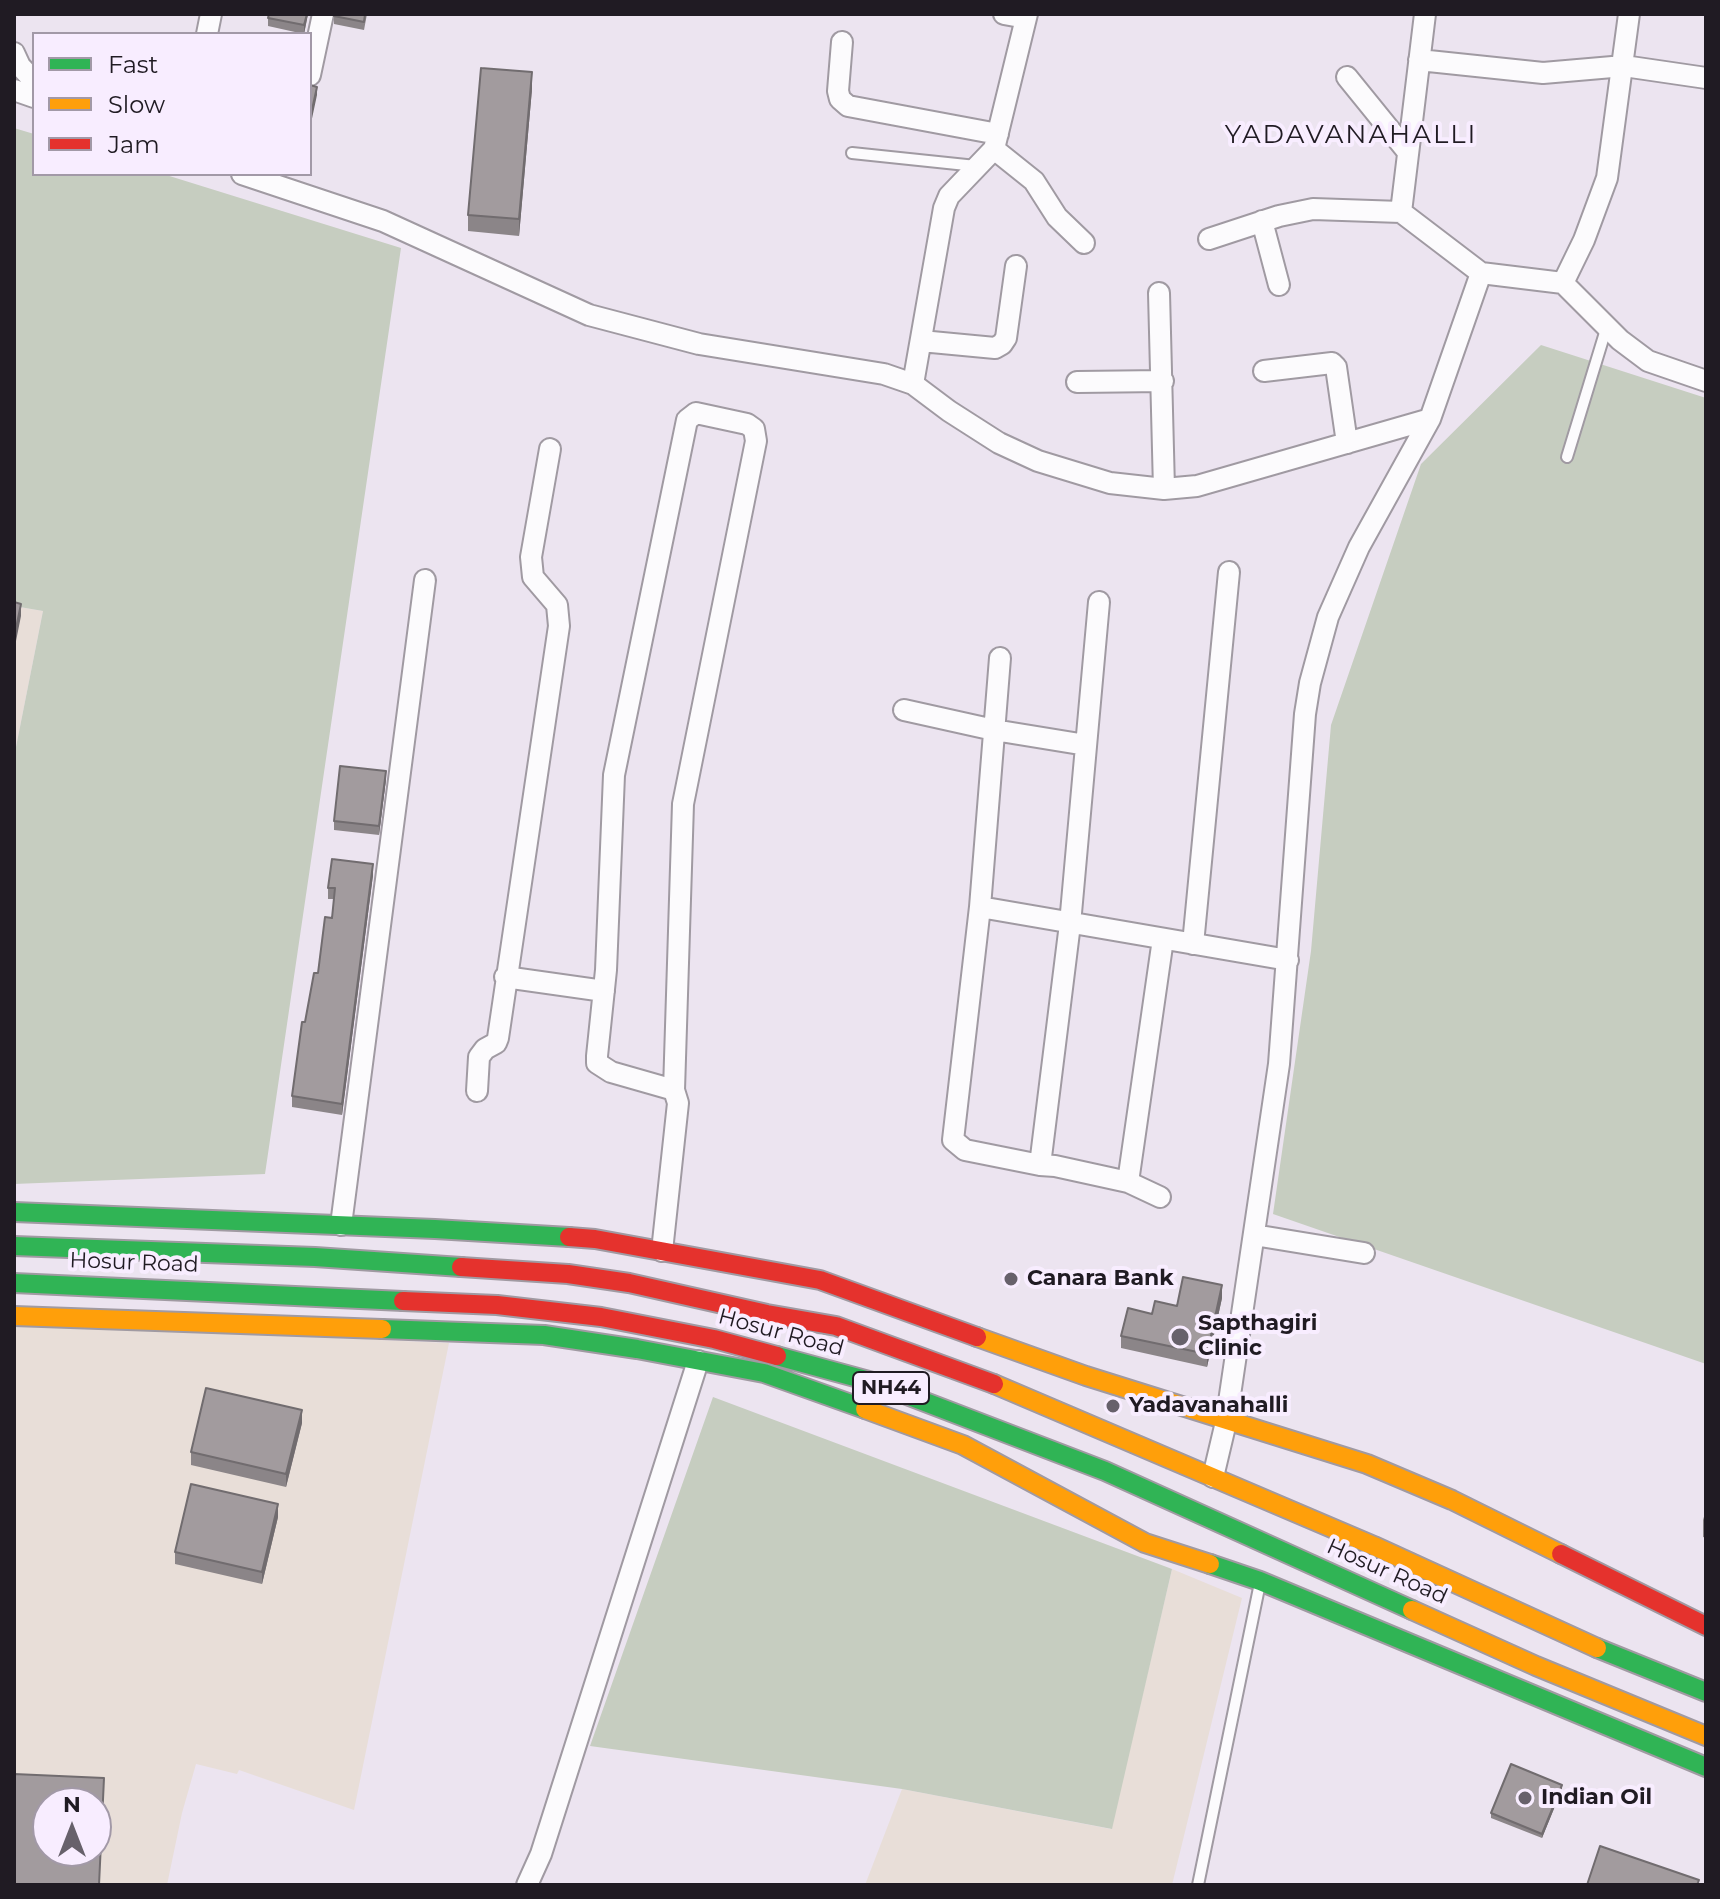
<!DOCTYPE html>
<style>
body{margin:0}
#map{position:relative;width:1720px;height:1899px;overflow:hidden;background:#ece4f0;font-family:Montserrat,sans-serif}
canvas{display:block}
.frame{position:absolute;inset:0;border:16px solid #201b23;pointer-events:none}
.legend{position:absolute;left:32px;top:32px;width:280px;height:144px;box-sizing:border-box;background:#f8edff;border:2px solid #a299a7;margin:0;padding:10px 14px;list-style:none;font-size:24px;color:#201b23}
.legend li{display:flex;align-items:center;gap:16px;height:40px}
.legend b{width:40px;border:2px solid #a299a7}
.north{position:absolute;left:32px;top:1787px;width:80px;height:80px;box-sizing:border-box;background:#f8edff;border:2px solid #a299a7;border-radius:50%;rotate:0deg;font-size:22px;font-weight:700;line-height:32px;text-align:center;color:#201b23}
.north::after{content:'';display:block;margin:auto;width:28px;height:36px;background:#67616b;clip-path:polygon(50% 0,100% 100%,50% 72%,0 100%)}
</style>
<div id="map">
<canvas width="1720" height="1899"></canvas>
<div class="frame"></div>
<ul class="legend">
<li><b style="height:10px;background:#30b455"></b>Fast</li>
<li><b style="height:10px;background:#ff9f0a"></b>Slow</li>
<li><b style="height:10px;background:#e5322d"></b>Jam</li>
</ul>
<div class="north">N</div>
</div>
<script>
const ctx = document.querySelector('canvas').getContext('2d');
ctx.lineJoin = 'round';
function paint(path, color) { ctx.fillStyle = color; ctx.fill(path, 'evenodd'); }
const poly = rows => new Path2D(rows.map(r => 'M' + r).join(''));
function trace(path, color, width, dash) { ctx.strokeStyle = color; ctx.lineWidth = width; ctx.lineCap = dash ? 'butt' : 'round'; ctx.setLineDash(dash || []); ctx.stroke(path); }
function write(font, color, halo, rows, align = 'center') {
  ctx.font = font + ' Montserrat,sans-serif'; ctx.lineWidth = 8; ctx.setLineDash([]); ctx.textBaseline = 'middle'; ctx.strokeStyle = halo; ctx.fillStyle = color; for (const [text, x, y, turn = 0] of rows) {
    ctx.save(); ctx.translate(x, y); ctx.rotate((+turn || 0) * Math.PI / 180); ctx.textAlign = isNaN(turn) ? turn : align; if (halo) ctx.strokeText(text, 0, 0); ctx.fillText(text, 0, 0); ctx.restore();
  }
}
paint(poly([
 [14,606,43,611,14,757],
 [14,1324,449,1343,354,1810,239,1770,237,1774,196,1764,182,1813,167,1885,14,1885],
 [48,1803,96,1803,96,1851,48,1851],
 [1172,1569,1242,1598,1172,1885,865,1885,902,1789,1111,1829]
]), '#e8ded8');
paint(poly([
 [14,128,34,134,34,174,163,174,401,248,265,1174,14,1184,14,757,43,611,14,606],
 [1541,345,1706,398,1706,1364,1273,1214,1311,951,1331,725,1421,464],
 [713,1397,1172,1569,1112,1829,902,1789,590,1746]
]), '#c6cdc0');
const lane = poly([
 [852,153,976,166],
 [1567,457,1607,326],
 [1198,1885,1260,1583]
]);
const street = poly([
 [1004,14,1026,18],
 [1425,14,1401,212,1481,273],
 [207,34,211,14],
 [842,42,838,91,840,99,848,106,998,134],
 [14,53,20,66,34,81],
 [1419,60,1543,73,1624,66,1706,78],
 [310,75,323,14],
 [1347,77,1407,151],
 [14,90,34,97],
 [994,149,1034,181,1057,217,1084,243],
 [242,174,383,221,589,315,699,344,884,374,913,384,949,411,999,443,1038,461,1110,483,1164,489,1197,486,1430,419],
 [1262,221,1279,285],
 [1209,239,1279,216,1313,209,1401,212],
 [1563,283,1620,340,1648,361,1706,381],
 [1159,293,1164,489],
 [921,341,995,348,1002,344,1006,338,1016,266],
 [1264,371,1332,363,1336,367,1347,443],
 [1077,382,1163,381],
 [913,384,944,208,949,196,994,149,1027,14],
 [1099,602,1070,924,1040,1165,1055,1166,1128,1182,1160,1197],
 [904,710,994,730,1086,745],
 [980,907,1000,658],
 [1193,944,1229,572],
 [505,977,604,991],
 [477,1091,479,1057,485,1049,496,1043,498,1038,559,626,557,605,533,577,531,557,550,449],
 [1040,1165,965,1150,953,1140,980,907,1288,960],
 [1128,1182,1163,939],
 [341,1225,425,580],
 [1254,1235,1364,1253],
 [662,1251,678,1103,674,1090,683,804,756,441,754,429,747,424,696,413,687,420,614,775,606,970,597,1056,597,1063,611,1072,674,1090],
 [1213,1477,1226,1422,1279,1064,1305,714,1310,683,1328,617,1359,547,1430,419,1481,273,1563,283,1584,240,1607,178,1629,14],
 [527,1885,541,1854,698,1361]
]);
const fast = poly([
 [14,1212,435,1229,569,1237],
 [14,1246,315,1257,461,1267],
 [14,1283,403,1301],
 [382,1329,544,1335,637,1349,764,1373,865,1409],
 [777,1356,873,1382,1105,1471,1412,1610],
 [1210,1564,1260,1581,1706,1767],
 [1597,1648,1706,1692]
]);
const slow = poly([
 [14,1316,382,1329],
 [977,1337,1086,1376,1367,1464,1452,1500,1561,1554],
 [994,1384,1374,1546,1597,1648],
 [865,1409,963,1445,1145,1543,1210,1564],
 [1412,1610,1536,1666,1706,1736]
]);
const jam = poly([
 [569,1237,595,1239,820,1280,977,1337],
 [461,1267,568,1274,629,1283,767,1314,836,1326,994,1384],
 [403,1301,497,1305,601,1317,714,1339,777,1356],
 [1561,1554,1706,1626]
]);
trace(lane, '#a09aa2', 14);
trace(street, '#a09aa2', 24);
trace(fast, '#a09aa2', 22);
trace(slow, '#a09aa2', 22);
trace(jam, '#a09aa2', 22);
trace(lane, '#fcfbfd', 10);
trace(street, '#fcfbfd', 20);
trace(fast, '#30b455', 18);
trace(slow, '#ff9f0a', 18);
trace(jam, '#e5322d', 18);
paint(poly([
 [308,14,304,34,268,26,268,18],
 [334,14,367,14,364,30,334,24],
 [532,89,519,236,468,231,468,215],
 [386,779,379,835,334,830,334,821],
 [373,875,342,1115,292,1107,292,1096,305,1022,332,918,334,899,328,899,328,888],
 [1222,1298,1207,1367,1121,1348,1121,1336,1152,1314,1177,1306],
 [302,1423,286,1487,191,1465,191,1452],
 [1706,1510,1706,1538,1703,1537,1703,1520],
 [278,1517,262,1584,175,1564,175,1552],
 [1562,1789,1542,1838,1491,1818,1491,1813]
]), '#8b8588');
paint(poly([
 [307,14,308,14,304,34,304,25],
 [532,72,532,89,519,236,519,219],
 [317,87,317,95,310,128,310,119],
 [21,604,21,616,14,651,14,638],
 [386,771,386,779,379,835,379,826],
 [373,864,373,875,342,1115,342,1104],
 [1222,1285,1222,1298,1207,1367,1207,1354],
 [302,1410,302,1423,286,1487,286,1474],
 [278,1504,278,1517,262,1584,262,1572],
 [1562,1785,1562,1789,1542,1838,1542,1834]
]), '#716c6f');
const building = poly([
 [269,14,307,14,304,25,268,18,269,14],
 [334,14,365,14,364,22,334,16,334,14],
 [481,68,532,72,519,219,468,215,481,68],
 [310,85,317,87,310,119,310,85],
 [14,602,21,604,14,638,14,602],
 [340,766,386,771,379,826,334,821,340,766],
 [332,859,373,864,342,1104,292,1096,302,1022,305,1022,314,973,318,973,325,917,332,918,335,888,328,888,332,859],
 [1183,1277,1222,1285,1207,1354,1121,1336,1128,1308,1152,1314,1155,1301,1177,1306,1183,1277],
 [206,1388,302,1410,286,1474,191,1452,206,1388],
 [191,1484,278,1504,262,1572,175,1552,191,1484],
 [1511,1764,1562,1785,1542,1834,1491,1813,1511,1764],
 [14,1774,104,1778,99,1885,14,1885,14,1774],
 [48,1803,96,1803,96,1851,48,1851,48,1803],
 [1600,1846,1699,1880,1697,1885,1587,1885,1600,1846]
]);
paint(building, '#a29b9e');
trace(building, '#716c6f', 2);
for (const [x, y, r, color] of [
 [1011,1279,8,"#67616b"],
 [1180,1337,10,"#67616b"],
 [1113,1406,8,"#67616b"],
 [1525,1798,8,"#67616b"]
]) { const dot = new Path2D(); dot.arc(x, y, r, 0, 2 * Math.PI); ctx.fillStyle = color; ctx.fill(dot); trace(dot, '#f8edff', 3); }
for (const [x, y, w] of [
 [891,1388,76]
]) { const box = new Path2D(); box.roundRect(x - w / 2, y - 16, w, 32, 6); ctx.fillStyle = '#f8edff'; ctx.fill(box); trace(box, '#201b23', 2); }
write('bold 20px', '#201b23', null, [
 ["NH44",891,1388]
]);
write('22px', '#201b23', '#f8edff', [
 ["Hosur Road",134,1263,2],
 ["Hosur Road",781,1333,15],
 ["Hosur Road",1387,1572,24]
]);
write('bold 22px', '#201b23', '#f8edff', [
 ["Canara Bank",1027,1279],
 ["Sapthagiri",1198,1324],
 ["Clinic",1198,1349],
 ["Yadavanahalli",1129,1406],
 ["Indian Oil",1541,1798]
], 'left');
ctx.letterSpacing = '2px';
write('26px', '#201b23', '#f8edff', [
 ["YADAVANAHALLI",1351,135]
]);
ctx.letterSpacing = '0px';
</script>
